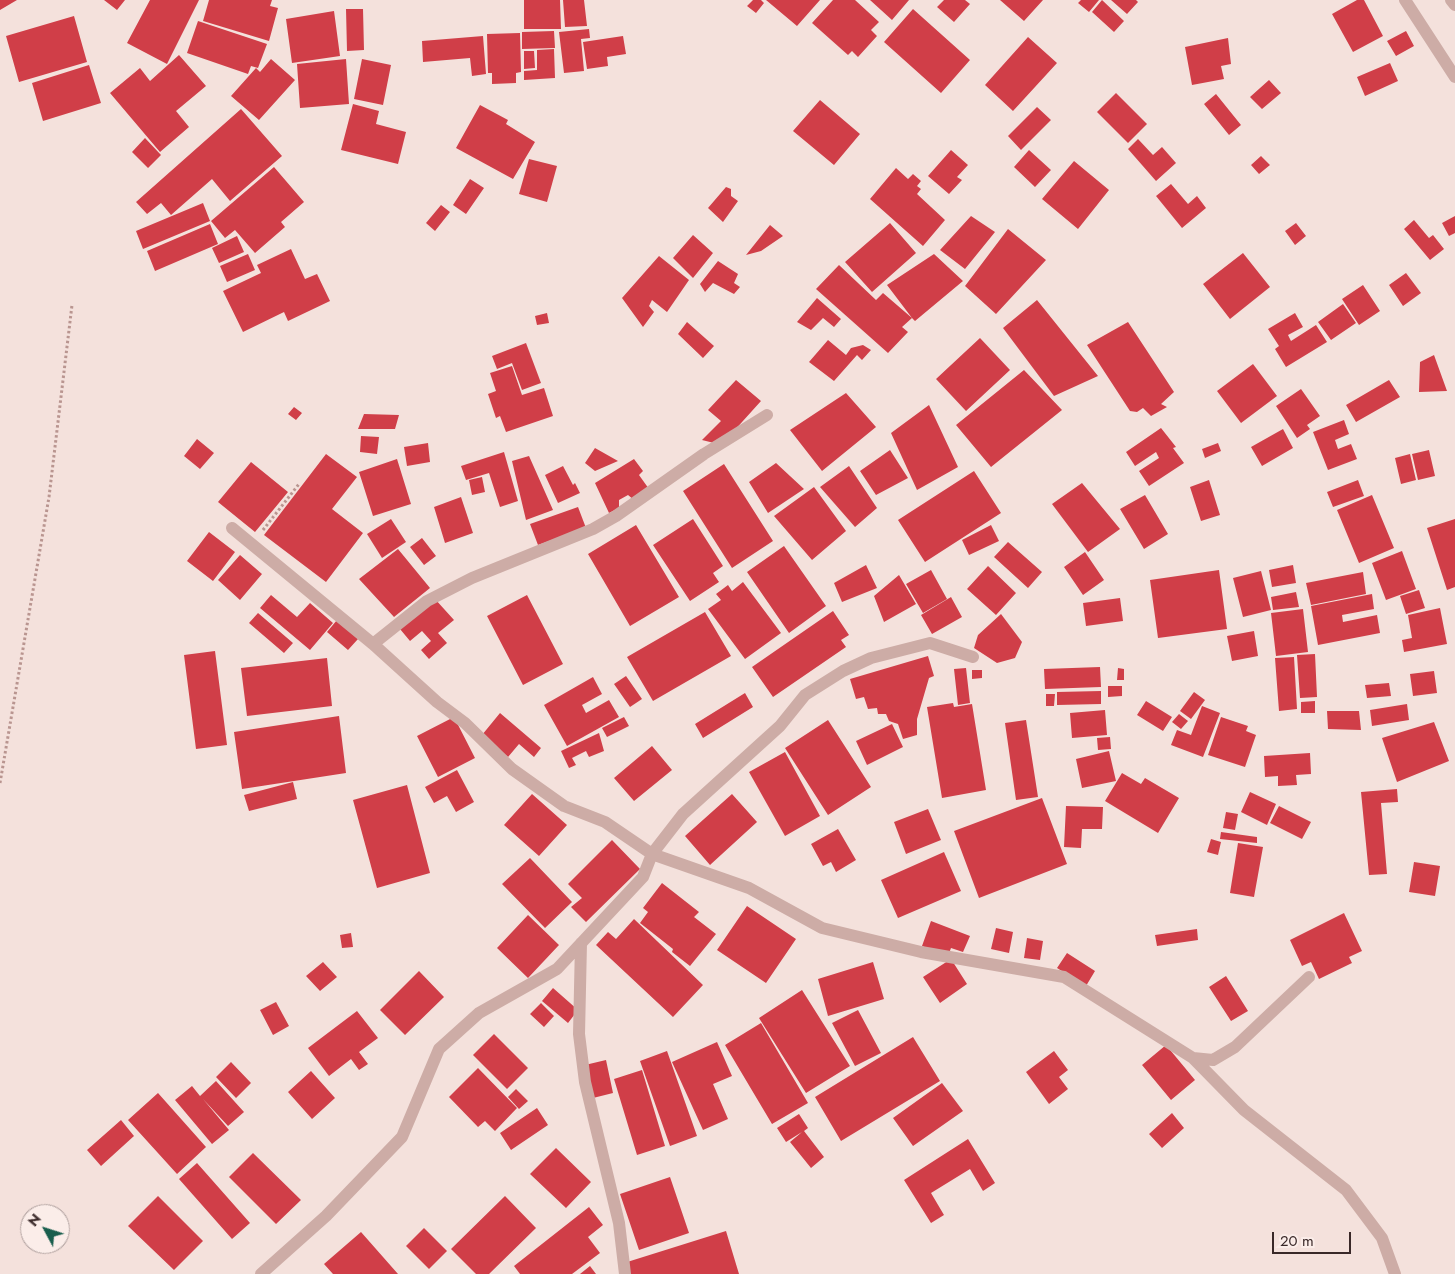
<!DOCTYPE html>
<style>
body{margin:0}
#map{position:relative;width:1455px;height:1274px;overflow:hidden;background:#f4e1dc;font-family:Jost,sans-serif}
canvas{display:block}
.north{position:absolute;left:20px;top:1204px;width:50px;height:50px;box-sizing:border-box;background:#fbede9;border:1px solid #ad9e9c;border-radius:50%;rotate:310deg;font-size:14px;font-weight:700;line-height:20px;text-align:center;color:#392828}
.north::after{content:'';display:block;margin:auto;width:18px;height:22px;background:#195e4d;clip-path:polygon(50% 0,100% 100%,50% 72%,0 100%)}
.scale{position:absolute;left:1272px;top:1232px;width:79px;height:22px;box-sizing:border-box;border:2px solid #392828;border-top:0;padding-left:6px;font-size:15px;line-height:18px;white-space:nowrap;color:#392828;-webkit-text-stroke:4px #fbede9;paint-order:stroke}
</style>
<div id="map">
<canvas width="1455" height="1274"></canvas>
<div class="north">N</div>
<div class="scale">20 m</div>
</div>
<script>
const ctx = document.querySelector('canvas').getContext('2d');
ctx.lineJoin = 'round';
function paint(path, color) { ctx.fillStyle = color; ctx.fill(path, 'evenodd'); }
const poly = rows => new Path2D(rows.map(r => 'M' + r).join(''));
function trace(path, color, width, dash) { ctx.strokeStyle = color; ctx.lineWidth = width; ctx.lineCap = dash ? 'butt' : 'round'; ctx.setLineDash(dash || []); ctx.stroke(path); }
paint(poly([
 [0,0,17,0,0,10],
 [104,0,125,0,117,10],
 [150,0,199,0,167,64,127,43],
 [209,0,272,0,270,6,278,8,269,41,203,21],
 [524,0,560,0,561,29,524,29],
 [563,0,584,0,587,26,565,27],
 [753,0,761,0,764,3,756,13,747,6],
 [766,0,820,0,797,26],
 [833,0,855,0,879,22,871,30,877,36,858,57,852,51,848,55,812,23],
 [870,0,909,0,892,20],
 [944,0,965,0,970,4,954,22,937,7],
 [1000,0,1043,0,1024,21],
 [1081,0,1099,0,1089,12,1078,3],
 [1102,0,1124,21,1114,32,1092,12],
 [1111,0,1136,0,1138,2,1127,14],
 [1357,0,1364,0,1383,36,1353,52,1332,14],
 [346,9,363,9,364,50,347,51],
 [913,9,970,60,941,93,884,42],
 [334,11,340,56,292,63,286,19],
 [74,16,87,62,19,82,6,36],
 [198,21,267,44,258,68,251,66,248,74,187,53],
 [589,29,590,38,581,39,584,71,564,73,559,32],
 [554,31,555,48,522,49,522,32],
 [1406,31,1414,46,1396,56,1387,41],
 [520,33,521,72,516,73,516,83,492,84,492,73,488,73,487,34],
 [483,36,486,74,472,76,470,58,423,62,422,41],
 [623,36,626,54,607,57,608,66,587,69,583,42],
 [1028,37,1057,63,1013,111,985,85],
 [1228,38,1231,64,1221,66,1224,79,1192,85,1185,47],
 [554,49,555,78,524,80,524,71,537,70,537,50],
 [524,51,534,51,535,68,524,69],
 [179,55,206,86,176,111,189,127,160,152,110,93,140,68,150,81],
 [271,59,295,80,259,120,231,96,256,68,260,72],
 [346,59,349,104,300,108,297,64],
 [362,59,391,65,383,105,354,99],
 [1390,63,1398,81,1365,96,1357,77],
 [89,65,101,103,43,121,32,83],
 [1269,80,1281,93,1262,109,1250,97],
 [1116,93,1147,124,1128,143,1097,112],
 [1216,94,1241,125,1229,135,1204,104],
 [820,100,860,134,834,165,793,131],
 [353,104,379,111,376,124,406,132,398,164,341,150],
 [480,105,508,120,506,124,535,142,513,179,456,148],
 [1037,107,1051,120,1021,150,1008,136],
 [241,109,282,156,230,201,212,179,171,215,161,203,147,214,136,202],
 [145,138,161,155,148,168,132,152],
 [1138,139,1153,155,1162,147,1176,163,1156,181,1128,149],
 [951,150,968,165,957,177,962,180,949,194,928,176],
 [1029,150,1051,170,1035,187,1014,167],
 [1261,156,1270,165,1259,174,1251,165],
 [529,159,557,166,547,202,519,194],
 [1074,161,1109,190,1078,229,1042,199],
 [274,167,304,202,281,222,285,227,255,253,235,230,225,238,211,221],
 [896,168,908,179,913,174,921,181,917,186,921,189,917,194,945,220,923,246,870,199],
 [470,179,484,188,466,214,453,205],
 [1171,184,1188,204,1197,196,1206,208,1182,228,1156,196],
 [726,187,731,189,731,196,738,201,723,222,708,208],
 [203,203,210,221,143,249,136,231],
 [441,205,450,212,435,231,426,223],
 [971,216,995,232,965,269,940,250],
 [1455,216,1455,233,1449,236,1442,223],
 [1414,220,1429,238,1433,235,1444,249,1430,260,1404,229],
 [890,223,916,253,872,292,845,262],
 [1296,223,1306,236,1295,245,1285,231],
 [210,224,218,244,155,271,147,251],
 [770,225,783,236,761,251,746,255],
 [1008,229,1046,260,996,314,965,286],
 [693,235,713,253,693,278,673,258],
 [237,236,244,252,219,263,212,248],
 [291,249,305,279,317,274,330,301,288,321,284,312,243,332,223,291,261,273,257,265],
 [1243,253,1270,287,1230,319,1203,284],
 [248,254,255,270,227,282,220,266],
 [934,254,963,281,915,321,912,318,902,327,908,332,888,353,816,289,839,265,876,300,883,293,912,318,887,285],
 [659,256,689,280,667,312,652,300,649,306,654,312,643,327,622,298],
 [718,261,738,274,734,283,740,287,734,294,713,283,705,292,700,284],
 [1406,273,1421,293,1403,306,1389,285],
 [1363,285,1380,311,1359,325,1342,299],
 [817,298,841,319,834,327,823,318,811,330,797,322],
 [1037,300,1098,376,1054,396,1003,328],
 [1343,304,1356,323,1331,340,1318,322],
 [547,313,549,323,537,325,535,316],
 [1295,313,1303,327,1288,335,1291,341,1316,325,1327,342,1286,367,1275,349,1279,346,1268,329],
 [687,322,714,346,703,358,678,334],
 [1128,322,1174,392,1161,404,1167,407,1151,416,1143,408,1137,412,1130,411,1087,345],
 [980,338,1010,370,966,411,936,379],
 [828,340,846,355,851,348,863,345,871,350,862,360,857,355,834,381,809,362],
 [526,343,541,383,522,390,512,363,497,369,492,356],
 [1434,355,1447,391,1419,392,1420,362],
 [1253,364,1277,396,1241,423,1217,391],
 [512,366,522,395,544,388,553,416,506,432,500,416,496,418,488,394,496,391,490,373],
 [1024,370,1062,410,991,467,956,425],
 [736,380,761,401,733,432,714,443,702,440,721,421,708,410],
 [1389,380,1400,397,1356,422,1346,405],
 [1301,389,1320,416,1307,425,1310,429,1297,438,1276,406],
 [846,393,876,427,822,471,790,430],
 [929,405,958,467,917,490,891,433],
 [294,407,302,413,296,420,288,414],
 [364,414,399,415,395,429,358,429],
 [1344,420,1349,434,1335,440,1338,449,1351,444,1357,459,1328,470,1313,432],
 [1161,428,1176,447,1173,448,1184,463,1149,486,1139,471,1159,458,1156,452,1135,466,1126,452],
 [1283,429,1293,448,1262,466,1251,447],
 [361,436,379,437,377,454,360,452],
 [197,439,214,453,200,469,184,456],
 [428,443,430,462,407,466,404,447],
 [1218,443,1221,451,1205,458,1202,449],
 [595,448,618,461,595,471,585,463],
 [890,450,908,478,876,495,860,471],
 [1429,450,1435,476,1418,480,1412,454],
 [504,452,518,501,500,507,489,473,466,480,461,466],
 [326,454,357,477,332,509,363,533,326,582,264,535],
 [1410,454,1416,480,1401,484,1395,458],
 [529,456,553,510,526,520,512,461],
 [397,459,411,504,373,516,359,472],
 [634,459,643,471,639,475,649,489,634,500,628,495,619,500,619,508,609,513,595,483],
 [251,462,288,492,255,532,218,502],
 [776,463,804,489,768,513,749,482],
 [724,464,773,541,732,568,683,491],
 [563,466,573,485,575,483,580,493,558,503,545,475],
 [849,466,877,508,855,527,820,487],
 [974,471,1001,513,925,562,898,520],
 [482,477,485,492,472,495,469,480],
 [1209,480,1220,515,1201,521,1190,487],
 [1358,480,1364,496,1333,507,1327,492],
 [1082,483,1120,529,1088,552,1052,504],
 [814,487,846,531,812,560,774,516],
 [1145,495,1168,534,1144,549,1120,509],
 [1372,495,1394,548,1359,563,1337,510],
 [461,497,473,533,445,543,434,507],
 [578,507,586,528,538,545,530,524],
 [391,519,406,542,382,558,367,534],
 [693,519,723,566,713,573,719,582,690,601,653,545],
 [1455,519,1455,587,1447,590,1427,528],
 [636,525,679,597,630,626,588,554],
 [991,525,999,541,969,555,962,540],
 [209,532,235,552,213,581,187,561],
 [422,538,436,556,424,565,410,547],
 [1008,542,1042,572,1028,588,994,557],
 [784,546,826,606,789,633,747,572],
 [398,549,430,588,394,617,359,579],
 [1402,551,1416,589,1386,600,1372,563],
 [1085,552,1104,580,1083,595,1064,567],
 [240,555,262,574,240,600,218,580],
 [866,565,877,588,842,602,834,583],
 [1293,565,1296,583,1272,587,1269,570],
 [988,566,1016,593,996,615,967,589],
 [931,570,947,599,923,613,906,584],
 [1219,570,1227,629,1158,638,1150,580],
 [1261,571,1271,610,1243,617,1233,578],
 [1363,572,1366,594,1311,605,1306,583],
 [899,575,916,604,884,622,874,596],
 [743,582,781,633,745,659,708,609,721,600,716,594,728,585,732,591],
 [1419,590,1425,608,1406,614,1400,596],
 [1296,592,1299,607,1273,610,1271,597],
 [1372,594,1374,609,1342,615,1343,622,1377,615,1380,633,1318,645,1311,606],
 [271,595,297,617,310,603,333,623,310,650,260,608],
 [527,595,563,664,523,685,487,616],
 [951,597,962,617,932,634,921,615],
 [1120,598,1123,621,1086,626,1083,603],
 [435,599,454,620,438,633,447,643,429,659,421,650,431,641,422,631,410,641,400,629],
 [1440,608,1447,644,1404,652,1402,640,1412,638,1408,615],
 [1303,609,1308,652,1276,656,1271,613],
 [833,611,849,635,841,640,846,647,773,697,752,667],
 [705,612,731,656,653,701,627,657],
 [258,613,293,643,284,653,249,623],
 [1001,614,1022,642,1015,658,997,663,974,648,978,635],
 [337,620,358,639,348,650,327,632],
 [1254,631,1258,656,1232,661,1227,636],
 [215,651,227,745,196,749,184,655],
 [1315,654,1317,697,1300,698,1297,655],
 [928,656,934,676,929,678,917,719,917,735,903,739,898,724,889,721,886,714,878,714,877,708,868,709,864,697,856,699,850,679],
 [1294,657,1297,709,1279,711,1275,658],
 [327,658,332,706,247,716,241,668],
 [1100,667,1101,687,1045,689,1044,669],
 [966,668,970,703,958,705,954,669],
 [1118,668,1124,669,1124,680,1117,680],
 [972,670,982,670,982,678,972,679],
 [1434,671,1437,693,1413,696,1410,674],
 [626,676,642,699,630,707,614,684],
 [593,677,602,694,582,705,586,713,609,700,619,717,567,746,544,705],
 [1389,683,1391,696,1367,698,1365,685],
 [1108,686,1122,686,1122,696,1108,697],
 [1101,691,1101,704,1057,705,1057,692],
 [1194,692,1205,700,1191,719,1180,711],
 [745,693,753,707,703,738,695,724],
 [1046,694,1055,694,1054,706,1046,706],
 [1146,701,1172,717,1163,731,1137,715],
 [1315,701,1315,713,1301,713,1301,702],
 [953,703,954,707,972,704,986,790,942,798,927,707],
 [1407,704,1409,720,1372,726,1370,710],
 [1202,706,1220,713,1203,757,1171,745,1177,730,1191,735],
 [1105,710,1107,735,1072,738,1070,713],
 [1327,711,1359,711,1361,730,1328,729],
 [500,713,541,748,534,757,519,744,508,757,482,735],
 [1179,714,1188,721,1181,729,1172,722],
 [339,716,346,773,242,789,234,732],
 [454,717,475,758,438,777,417,736],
 [624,717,629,726,607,737,602,728],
 [1221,717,1248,726,1246,731,1256,735,1245,767,1208,755],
 [828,720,871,787,828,815,785,748],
 [1026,720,1038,797,1016,800,1005,723],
 [1434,722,1449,761,1397,782,1382,738],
 [892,724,903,747,867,765,856,741],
 [599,733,604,751,589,757,586,751,572,758,576,765,569,768,561,751],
 [1110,737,1111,749,1098,750,1097,738],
 [652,746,672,770,634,801,614,778],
 [1109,751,1116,781,1082,788,1076,759],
 [785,752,820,816,785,836,749,772],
 [1310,753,1311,774,1296,775,1297,785,1278,786,1278,776,1265,777,1264,756],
 [457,770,474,802,456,812,447,796,434,803,425,787],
 [1122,773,1141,784,1145,778,1179,798,1158,833,1105,801],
 [293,782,297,799,249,811,244,795],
 [407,785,430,873,377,888,353,800],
 [1397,789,1398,802,1381,803,1387,874,1369,875,1361,792],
 [1250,792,1276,804,1267,825,1241,812],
 [532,794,567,825,539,856,504,825],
 [732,794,757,822,710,865,685,836],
 [1042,798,1067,864,979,898,954,831],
 [1066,806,1103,807,1102,829,1082,829,1081,848,1064,847],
 [1279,806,1311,822,1302,839,1270,823],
 [928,809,941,840,906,854,894,822],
 [1226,812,1238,814,1235,830,1223,828],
 [838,829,856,860,836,872,831,862,823,866,811,844],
 [1221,832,1257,837,1257,843,1220,839],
 [1211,839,1221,842,1218,855,1207,852],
 [612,840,640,869,586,922,571,907,582,898,568,884],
 [1238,843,1263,847,1254,897,1230,893],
 [944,852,961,891,898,918,881,880],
 [530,858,572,902,545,928,502,884],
 [1414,862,1440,866,1435,896,1409,892],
 [662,883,699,912,694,917,716,934,690,966,672,952,673,949,640,923,648,912,643,908],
 [747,906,796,939,766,983,717,950],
 [1344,913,1362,951,1349,957,1352,963,1319,979,1311,962,1302,966,1290,940],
 [528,915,559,945,528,978,497,948],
 [634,919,703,985,673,1017,596,945,608,932,616,939],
 [931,921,970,936,963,952,951,948,948,956,922,946],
 [996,928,1013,932,1009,953,991,949],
 [1197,929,1198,940,1157,946,1155,935],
 [351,933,353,947,342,948,340,935],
 [1027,938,1043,941,1040,960,1024,958],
 [1067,953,1095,971,1086,986,1057,968],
 [951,959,967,984,940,1003,923,977],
 [323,962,337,977,320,991,306,976],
 [873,962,884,999,828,1016,818,979],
 [419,971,444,997,405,1035,380,1010],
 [1226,976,1248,1011,1231,1021,1209,987],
 [553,988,578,1010,568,1023,542,1001],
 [802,990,850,1066,806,1093,759,1018],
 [276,1002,289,1026,273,1035,260,1010],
 [541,1003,554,1016,544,1027,530,1014],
 [858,1010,881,1053,855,1066,832,1023],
 [357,1011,378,1038,359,1052,368,1064,359,1070,351,1059,329,1076,308,1048],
 [761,1023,808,1103,772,1124,725,1045],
 [494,1034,528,1068,507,1089,473,1055],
 [913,1037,940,1081,841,1141,815,1097],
 [717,1042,732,1076,713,1084,728,1119,703,1130,672,1062],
 [1166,1045,1195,1080,1171,1100,1142,1065],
 [667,1051,697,1136,670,1146,640,1061],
 [1054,1051,1068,1070,1059,1077,1068,1089,1049,1104,1026,1072],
 [606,1060,613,1093,593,1098,585,1065],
 [231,1062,251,1083,236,1098,216,1077],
 [478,1068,517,1108,495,1131,485,1121,478,1127,449,1097],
 [642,1070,665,1146,637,1155,614,1079],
 [311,1071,335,1098,312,1119,288,1092],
 [216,1081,244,1112,228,1126,203,1099,229,1130,212,1144,175,1100,192,1086,200,1096],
 [942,1083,963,1111,913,1146,893,1118],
 [516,1089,528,1101,519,1109,508,1097],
 [158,1093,206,1147,177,1174,128,1120],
 [537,1108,548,1125,511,1150,500,1133],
 [1172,1113,1184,1128,1162,1148,1149,1134],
 [799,1114,808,1128,804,1131,824,1157,811,1168,790,1142,802,1132,786,1142,777,1128],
 [121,1120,134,1136,101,1166,87,1150],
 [968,1139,995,1183,983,1191,970,1169,931,1193,944,1215,931,1223,904,1180],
 [556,1148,591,1182,566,1208,530,1174],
 [253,1153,301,1200,276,1224,229,1177],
 [197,1163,250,1223,232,1239,179,1179],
 [670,1177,689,1233,639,1250,620,1194],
 [158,1196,203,1241,174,1270,128,1226],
 [505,1196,536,1228,489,1274,476,1274,451,1249],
 [589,1207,603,1225,588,1237,600,1253,572,1274,520,1274,514,1266],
 [424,1228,447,1251,429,1269,406,1246],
 [726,1231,739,1274,628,1274,624,1263],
 [361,1232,398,1274,333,1274,324,1264],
 [590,1266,596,1274,580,1274]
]), '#d03e48');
trace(poly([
 [263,530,299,484],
 [0,783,49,497,72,305]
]), '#b99590', 3, [2.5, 2.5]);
trace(poly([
 [1405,0,1455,77],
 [1451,0,1455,5],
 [232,528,373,644,437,702,465,723,512,769,564,806,605,822,652,854,749,888,822,928,921,952,1064,977,1193,1058,1213,1060,1235,1047,1309,977],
 [373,644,427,601,472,578,593,529,616,516,704,454,767,415],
 [581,943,579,1034,585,1082,619,1223,625,1274],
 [1193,1058,1244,1110,1346,1190,1382,1238,1395,1274],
 [261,1274,326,1216,402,1137,439,1049,479,1013,557,969,643,877,652,854,683,814,780,726,805,695,843,671,871,658,930,643,973,657]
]), '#cdaca6', 12);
</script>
